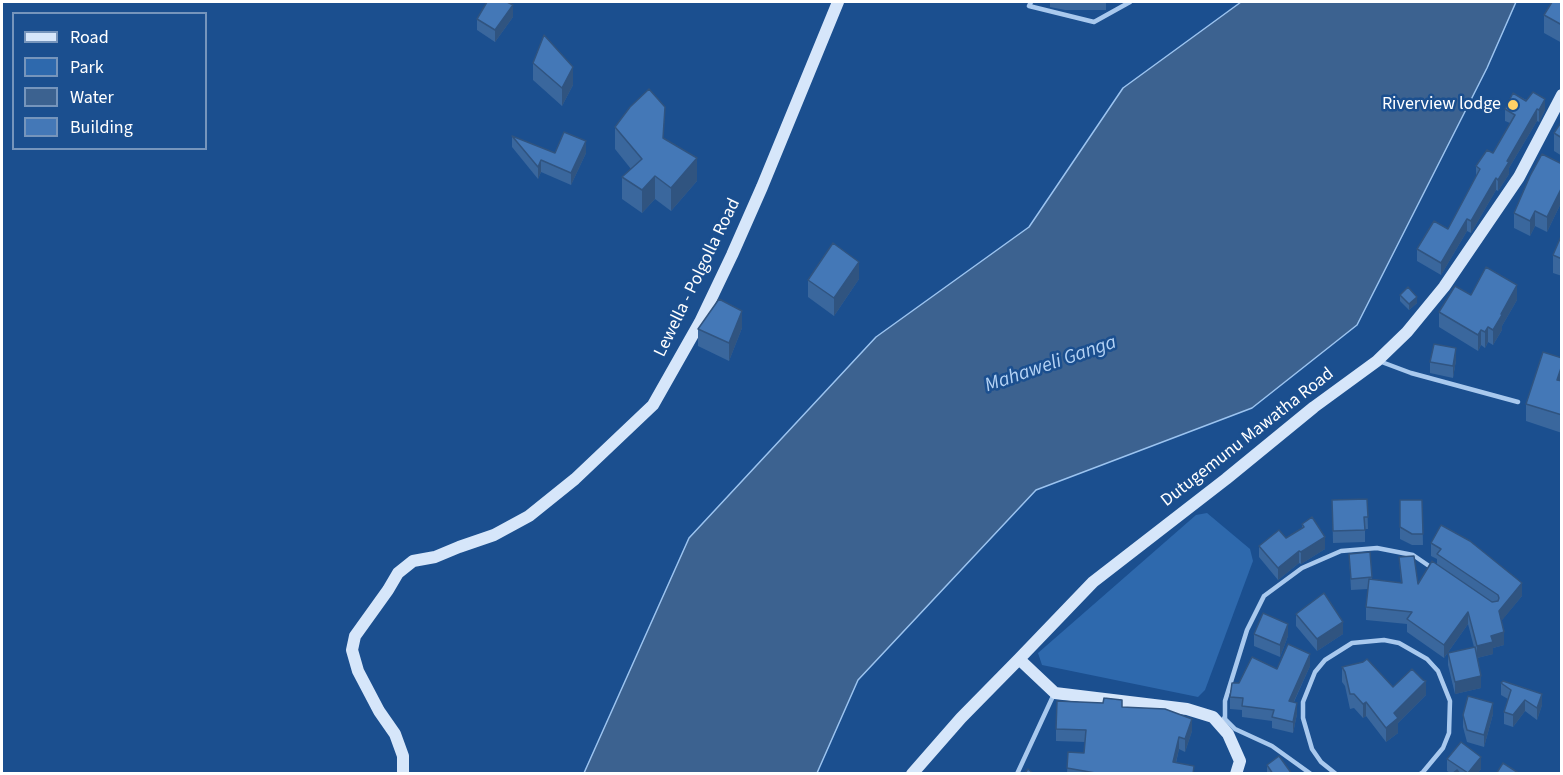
<!DOCTYPE html>
<style>
body{margin:0}
#map{position:relative;width:1563px;height:775px;overflow:hidden;background:#1b4f8f;font-family:"Source Sans 3",sans-serif}
canvas{display:block}
.frame{position:absolute;inset:0;border:3px solid #fff;pointer-events:none}
.legend{position:absolute;left:12px;top:12px;width:195px;height:138px;box-sizing:border-box;background:#1b4f8f;border:2px solid #7695bc;margin:0;padding:8px 10px;list-style:none;font-size:18px;color:#fff}
.legend li{display:flex;align-items:center;gap:12px;height:30px}
.legend b{width:30px;border:2px solid #7695bc}
</style>
<div id="map">
<canvas width="1563" height="775"></canvas>
<div class="frame"></div>
<ul class="legend">
<li><b style="height:8px;background:#d6e6fa"></b>Road</li>
<li><b style="height:16px;background:#2e69ad"></b>Park</li>
<li><b style="height:16px;background:#3c6290"></b>Water</li>
<li><b style="height:16px;background:#4478b7"></b>Building</li>
</ul>
</div>
<script>
const ctx = document.querySelector('canvas').getContext('2d');
ctx.lineJoin = 'round';
function paint(path, color) { ctx.fillStyle = color; ctx.fill(path, 'evenodd'); }
const poly = rows => new Path2D(rows.map(r => 'M' + r).join(''));
function trace(path, color, width, dash) { ctx.strokeStyle = color; ctx.lineWidth = width; ctx.lineCap = dash ? 'butt' : 'round'; ctx.setLineDash(dash || []); ctx.stroke(path); }
function write(font, color, halo, rows, align = 'center') {
  ctx.font = font + ' "Source Sans 3",sans-serif'; ctx.lineWidth = 5; ctx.setLineDash([]); ctx.textBaseline = 'middle'; ctx.strokeStyle = halo; ctx.fillStyle = color; for (const [text, x, y, turn = 0] of rows) {
    ctx.save(); ctx.translate(x, y); ctx.rotate((+turn || 0) * Math.PI / 180); ctx.textAlign = isNaN(turn) ? turn : align; if (halo) ctx.strokeText(text, 0, 0); ctx.fillText(text, 0, 0); ctx.restore();
  }
}
paint(poly([
 [1207,513,1250,549,1253,561,1205,690,1198,697,1042,665,1038,653,1196,515]
]), '#2e69ad');
const water = poly([
 [1241,2,1516,2,1487,68,1357,325,1252,408,1036,490,858,680,817,773,584,773,689,538,876,337,1029,227,1123,88,1241,2]
]);
paint(water, '#3c6290');
trace(water, '#9cc4f0', 1.5);
trace(poly([
 [1031,2,1029,6,1094,22,1130,2],
 [1379,361,1411,373,1518,402],
 [1224,718,1235,729,1272,746,1311,774],
 [1225,719,1225,701,1247,630,1264,596,1302,568,1341,551,1377,548,1413,555,1432,568],
 [1017,774,1054,694],
 [1336,774,1321,762,1312,749,1303,718,1303,702,1315,672,1325,660,1352,643,1384,640,1399,643,1427,659,1438,671,1450,701,1449,733,1443,748,1423,772,1420,774]
]), '#a9c9ee', 4.5);
trace(poly([
 [1019,659,1055,693,1187,709,1213,717,1228,734,1240,761,1236,774],
 [403,774,403,756,395,734,379,711,358,671,352,650,355,636,388,590,398,573,413,561,435,557,459,547,494,535,529,516,575,479,653,405,700,322,732,255,762,187,838,2],
 [912,774,961,718,1019,659,1093,582,1226,479,1314,407,1377,361,1407,332,1444,287,1519,177,1562,95]
]), '#d6e6fa', 12);
paint(poly([
 [1050,2,1106,2,1106,10,1065,10,1050,7],
 [1562,2,1562,43,1544,33,1544,15],
 [513,17,495,42,477,30,477,19],
 [533,63,573,85,562,106,533,80],
 [1513,93,1545,110,1539,122,1537,121,1509,168,1509,174,1498,191,1496,190,1471,233,1467,231,1441,275,1417,261,1417,249,1448,229,1476,177,1476,166,1493,153,1510,123,1505,121,1505,109],
 [1562,121,1562,156,1554,151,1554,133],
 [615,127,664,138,697,181,671,211,655,199,642,213,622,199,622,177,631,169,615,149],
 [512,136,555,153,586,153,571,185,541,172,538,179,512,147],
 [1562,164,1562,201,1547,232,1535,226,1530,236,1514,228,1514,213],
 [1562,234,1562,276,1553,273,1553,255],
 [859,279,834,316,808,297,808,280],
 [1400,295,1417,303,1409,310,1400,301],
 [1471,295,1517,300,1502,326,1502,330,1493,345,1488,342,1485,348,1481,345,1478,351,1439,327,1439,312],
 [742,328,729,361,698,346,698,329],
 [1562,358,1562,433,1526,421,1526,404],
 [1456,360,1453,378,1430,373,1430,362],
 [1367,499,1368,529,1365,529,1365,542,1333,543,1332,500],
 [1400,500,1422,500,1423,545,1412,545,1400,539],
 [1302,524,1325,549,1301,564,1299,563,1278,580,1259,557,1259,546,1286,538,1302,528],
 [1431,543,1522,596,1501,621,1504,645,1493,648,1493,654,1477,658,1481,688,1455,694,1448,665,1448,653,1474,647,1468,624,1444,658,1407,632,1407,624,1366,620,1366,607,1368,589,1351,590,1349,554,1370,552,1372,579,1401,583,1399,557,1418,584,1437,564,1437,559,1431,556],
 [1296,614,1343,634,1317,651,1296,626],
 [1254,634,1288,636,1280,657,1254,646],
 [1310,666,1294,702,1297,714,1293,733,1272,728,1272,721,1242,717,1242,710,1230,709,1230,697,1239,683],
 [1342,667,1393,687,1426,695,1398,723,1398,733,1386,742,1366,716,1363,718,1354,708,1350,709,1345,686,1342,682],
 [1501,683,1542,705,1537,720,1525,711,1513,727,1504,724,1504,712,1508,699,1501,695],
 [1103,703,1122,707,1192,731,1185,752,1179,749,1176,763,1194,774,1067,774,1068,752,1084,753,1085,742,1056,741,1056,729],
 [1493,714,1484,747,1467,742,1463,727,1463,715],
 [1447,759,1481,769,1477,774,1452,774,1447,771],
 [1267,765,1292,774,1267,774]
]), '#3a679d');
paint(poly([
 [513,5,513,17,495,42,495,30],
 [573,67,573,85,562,106,562,88],
 [1545,99,1545,110,1539,122,1539,110],
 [1537,109,1537,121,1509,168,1509,174,1498,191,1498,180,1507,161],
 [586,141,586,153,571,185,571,173],
 [697,158,697,181,671,211,671,188],
 [541,160,541,172,538,179,538,167],
 [655,176,655,199,642,213,642,190],
 [1496,178,1496,190,1471,233,1471,221],
 [1562,187,1562,201,1547,232,1547,217],
 [1535,211,1535,226,1530,236,1530,221],
 [1467,219,1467,231,1441,275,1441,263],
 [859,262,859,279,834,316,834,298],
 [1517,285,1517,300,1502,326,1502,330,1493,345,1493,330,1501,314],
 [1417,297,1417,303,1409,310,1409,304],
 [742,311,742,328,729,361,729,343],
 [1488,327,1488,342,1485,348,1485,332],
 [1481,330,1481,345,1478,351,1478,335],
 [1456,348,1456,360,1453,378,1453,366],
 [1562,365,1562,383,1557,380],
 [1325,537,1325,549,1301,564,1301,552],
 [1299,551,1299,563,1278,580,1278,568],
 [1522,583,1522,596,1499,624,1499,611],
 [1468,612,1468,624,1444,658,1444,645],
 [1343,622,1343,634,1317,651,1317,639],
 [1288,624,1288,636,1280,657,1280,645],
 [1504,632,1504,645,1493,648,1493,654,1477,658,1477,646,1491,636],
 [1310,654,1310,666,1289,712,1289,701],
 [1481,676,1481,688,1455,694,1455,682],
 [1426,681,1426,695,1398,723,1398,733,1386,742,1386,728,1394,713],
 [1542,694,1542,705,1537,720,1537,708],
 [1525,700,1525,711,1513,727,1513,715],
 [1366,702,1366,716,1363,718,1363,704],
 [1297,703,1297,714,1293,733,1293,722],
 [1493,703,1493,714,1484,747,1484,735],
 [1192,719,1192,731,1185,752,1185,739],
 [1179,737,1179,749,1173,774,1173,762],
 [1481,757,1481,769,1477,774,1468,774]
]), '#305480');
const building = poly([
 [487,2,507,2,513,5,495,30,477,19,487,2],
 [1552,2,1562,2,1562,25,1544,15,1552,2],
 [544,35,573,67,562,88,533,63,544,35],
 [649,89,665,107,663,138,697,158,671,188,655,176,642,190,622,177,642,159,615,127,630,107,649,89],
 [1533,92,1545,99,1539,110,1537,109,1507,161,1509,162,1498,180,1496,178,1471,221,1467,219,1441,263,1417,249,1434,221,1448,229,1480,169,1476,166,1487,150,1493,153,1515,115,1505,109,1513,93,1526,101,1533,92],
 [1562,121,1562,138,1554,133,1562,121],
 [564,132,586,141,571,173,541,160,538,167,512,136,555,153,564,132],
 [1542,154,1562,164,1562,187,1547,217,1535,211,1530,221,1514,213,1530,176,1542,154],
 [1562,234,1562,259,1553,255,1562,234],
 [833,243,859,262,834,298,808,280,833,243],
 [1486,267,1517,285,1501,314,1502,315,1493,330,1488,327,1485,332,1481,330,1478,335,1439,312,1455,286,1471,295,1486,267],
 [1408,287,1417,297,1409,304,1400,295,1408,287],
 [719,299,742,311,729,343,698,329,719,299],
 [1434,344,1456,348,1453,366,1430,362,1434,344],
 [1543,352,1562,358,1562,365,1557,380,1562,381,1562,415,1526,404,1543,352],
 [1367,499,1368,517,1364,517,1365,530,1333,531,1332,500,1367,499],
 [1400,500,1422,500,1423,534,1412,534,1400,527,1400,500],
 [1312,517,1325,537,1301,552,1299,551,1278,568,1259,546,1279,530,1286,538,1304,527,1302,524,1312,517],
 [1441,525,1470,541,1522,583,1499,611,1504,632,1491,636,1493,642,1477,646,1468,612,1444,645,1407,619,1412,612,1366,607,1369,579,1402,583,1399,557,1414,556,1418,584,1432,561,1492,602,1498,601,1499,598,1498,595,1437,554,1441,549,1431,543,1441,525],
 [1370,552,1372,577,1351,579,1349,554,1370,552],
 [1324,593,1343,622,1317,639,1296,614,1324,593],
 [1263,613,1288,624,1280,645,1254,634,1263,613],
 [1288,644,1310,654,1289,701,1297,703,1293,722,1272,717,1274,710,1242,706,1243,698,1230,697,1232,683,1239,683,1252,657,1277,669,1288,644],
 [1475,647,1481,676,1455,682,1448,653,1475,647],
 [1367,659,1393,687,1412,669,1423,680,1426,681,1394,713,1398,718,1386,728,1366,702,1363,704,1354,694,1350,694,1345,672,1342,667,1363,662,1367,659],
 [1503,681,1542,694,1537,708,1525,700,1513,715,1504,712,1511,690,1501,683,1503,681],
 [1468,696,1493,703,1484,735,1467,730,1463,715,1468,696],
 [1104,698,1122,700,1122,707,1165,709,1192,719,1185,739,1179,737,1173,762,1194,766,1193,774,1101,774,1067,768,1068,752,1084,753,1086,730,1056,729,1057,701,1103,703,1104,698],
 [1461,742,1481,757,1468,773,1447,759,1461,742],
 [1279,756,1292,774,1273,774,1267,765,1279,756],
 [1503,763,1520,774,1496,774,1503,763],
 [1028,769,1034,774,1024,774,1028,769],
 [1457,770,1460,774,1452,774,1457,770]
]);
paint(building, '#4478b7');
trace(building, '#305480', 1.5);
for (const [x, y, r, color] of [
 [1513,105,6,"#ffd166"]
]) { const dot = new Path2D(); dot.arc(x, y, r, 0, 2 * Math.PI); ctx.fillStyle = color; ctx.fill(dot); trace(dot, '#1b4f8f', 2); }
write('18px', '#fff', '#1b4f8f', [
 ["Riverview lodge",1501,105]
], 'right');
write('18px', '#fff', '#1b4f8f', [
 ["Lewella - Polgolla Road",698,278,-64],
 ["Dutugemunu Mawatha Road",1248,438,-38]
]);
write('italic 20px', '#b5d3f5', '#1b4f8f', [
 ["Mahaweli Ganga",1051,365,-19]
]);
</script>
